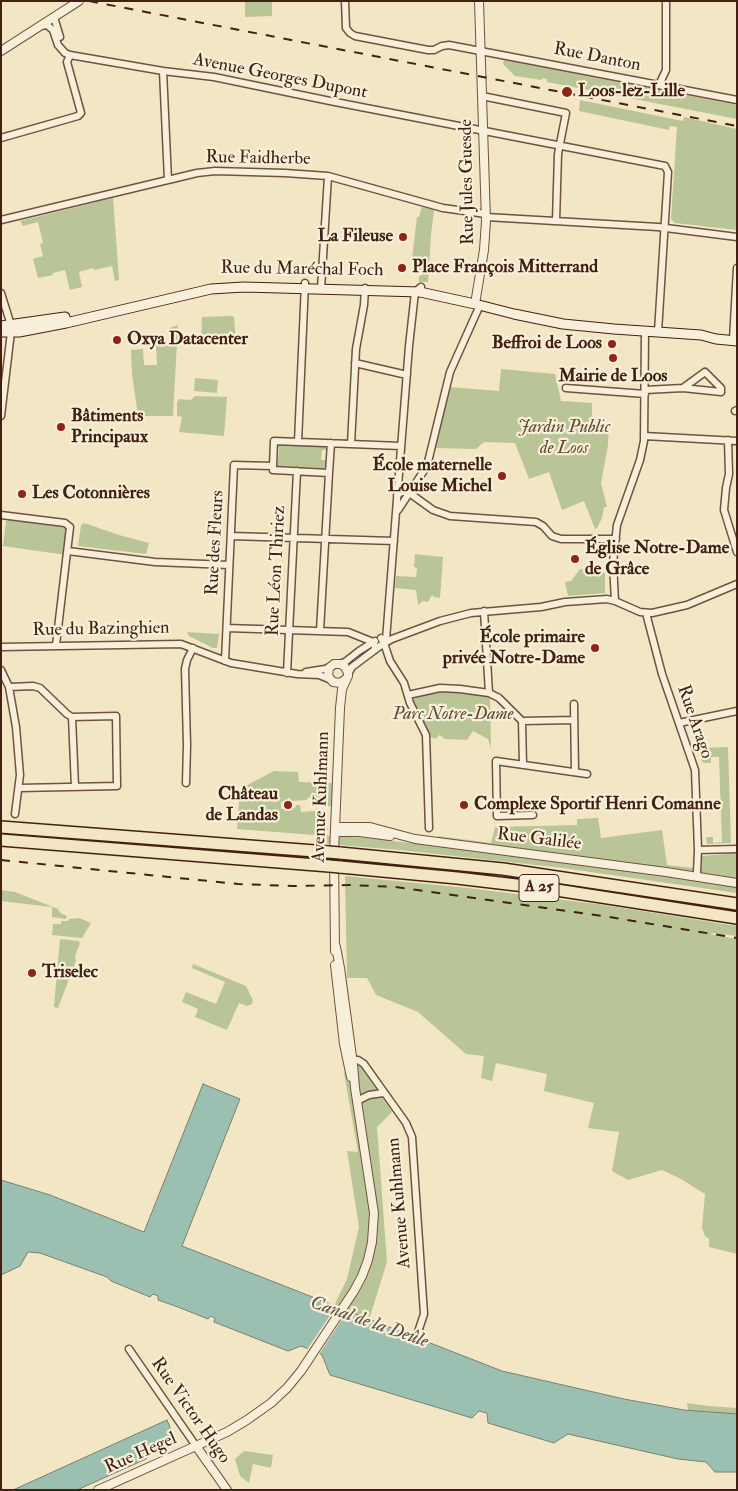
<!DOCTYPE html>
<meta charset="utf-8">
<style>
body{margin:0}
#map{position:relative;width:738px;height:1491px;overflow:hidden;background:#f3e6c5;font-family:"IM FELL Double Pica",serif}
canvas{display:block}
.frame{position:absolute;inset:0;border:2px solid #432112;pointer-events:none}
</style>
<div id="map">
<canvas width="738" height="1491"></canvas>
<div class="frame"></div>
</div>
<script>
const ctx = document.querySelector('canvas').getContext('2d');
ctx.lineJoin = 'round';
function paint(path, color) { ctx.fillStyle = color; ctx.fill(path, 'evenodd'); }
const poly = rows => new Path2D(rows.map(r => 'M' + r).join(''));
function trace(path, color, width, dash) { ctx.strokeStyle = color; ctx.lineWidth = width; ctx.lineCap = dash ? 'butt' : 'round'; ctx.setLineDash(dash || []); ctx.stroke(path); }
function write(font, color, halo, rows, align = 'center') {
  ctx.font = font + ' "IM FELL Double Pica",serif'; ctx.lineWidth = 4.5; ctx.setLineDash([]); ctx.textBaseline = 'middle'; ctx.strokeStyle = halo; ctx.fillStyle = color; for (const [text, x, y, turn = 0] of rows) {
    ctx.save(); ctx.translate(x, y); ctx.rotate((+turn || 0) * Math.PI / 180); ctx.textAlign = isNaN(turn) ? turn : align; if (halo) ctx.strokeText(text, 0, 0); ctx.fillText(text, 0, 0); ctx.restore();
  }
}
paint(poly([
 [245,1,272,1,272,16,245,17],
 [504,60,737,105,737,119,547,82,547,79,542,78,542,80,515,76,503,64],
 [580,100,683,121,684,117,737,129,737,230,675,223,671,219,677,127,670,126,669,130,579,111],
 [113,198,119,280,115,281,112,266,94,270,93,268,79,272,82,287,70,290,65,270,53,273,53,275,38,278,33,259,43,256,40,244,43,243,38,222,23,226,20,221],
 [422,207,434,210,431,234,428,282,419,282,419,276,422,275,412,259,417,217,419,217],
 [232,316,234,317,236,345,201,342,202,317],
 [178,325,173,416,138,416,132,374,131,350,143,349,144,365,157,365,156,344,169,343,169,328],
 [501,369,555,374,561,401,592,403,592,416,599,423,609,424,608,445,601,483,607,507,604,507,602,518,597,528,595,529,584,501,562,510,549,472,529,479,515,443,484,442,476,449,435,448,450,387,499,391],
 [195,378,218,380,217,393,194,391],
 [195,396,227,397,224,436,179,432,182,417,177,416,177,402,179,399,191,400],
 [278,444,324,445,326,446,326,450,322,450,321,460,326,460,325,467,323,468,276,466,274,462,278,462,279,447,275,447,275,446],
 [12,519,64,526,67,529,66,555,3,546,6,521],
 [84,523,119,535,149,543,146,554,78,546,81,525],
 [415,554,443,557,440,598,434,597,432,595,428,602,423,601,418,605,416,590,395,588,396,576,416,577,417,568,414,567],
 [580,569,605,573,605,593,568,596,565,582,571,581],
 [187,632,219,634,217,648,213,648,189,636],
 [443,691,478,694,490,697,491,748,488,739,473,731,467,740,445,739,439,735,436,739,430,737,413,702,415,696],
 [728,747,731,843,707,844,706,837,713,837,713,843,722,842,719,757,711,757,711,763,704,763,702,762,698,748],
 [274,771,298,772,299,782,333,783,331,806,325,807,325,802,313,802,313,797,307,798,307,800,290,801,290,798,288,798,287,801,281,802,281,809,295,808,296,805,300,805,301,812,315,811,317,817,324,817,324,823,320,823,320,830,323,830,324,828,329,829,325,831,325,834,327,834,328,836,370,838,434,846,438,836,491,843,495,827,577,825,577,819,598,818,601,838,662,830,667,865,702,869,702,856,737,853,737,893,563,868,400,850,327,844,327,836,237,829,240,789],
 [345,876,468,888,597,904,737,926,737,936,713,933,710,934,737,939,737,1254,709,1247,709,1239,705,1236,702,1227,705,1194,681,1179,662,1170,628,1180,612,1171,619,1132,588,1128,594,1103,544,1091,547,1074,496,1063,492,1081,481,1078,484,1056,466,1054,418,1012,376,995,367,978,347,978],
 [1,890,15,892,53,907,58,909,60,913,67,916,66,919,52,917,52,907,1,901],
 [79,918,91,923,82,938,52,935,53,924,61,924,61,921,68,921,69,919],
 [60,939,78,941,80,943,75,956,76,961,58,1008,54,1007],
 [193,964,246,986,253,1000,252,1004,247,1006,239,1003,227,1030,195,1017,198,1009,182,1002,186,992,216,1004,225,982,192,968],
 [360,1066,392,1112,377,1127,387,1262,369,1320,334,1306,347,1279,359,1227,347,1151,358,1152,344,1073],
 [687,1403,709,1406,737,1408,737,1414,688,1410],
 [244,1451,273,1455,271,1468,253,1464,249,1483,240,1476,235,1459]
]), '#b9c596');
const water = poly([
 [203,1084,240,1099,182,1246,502,1371,624,1399,684,1410,737,1414,737,1472,715,1472,706,1462,678,1459,568,1434,554,1443,488,1423,487,1413,479,1411,472,1418,330,1375,322,1355,319,1353,301,1346,288,1351,214,1322,215,1318,211,1316,208,1319,178,1307,158,1300,158,1296,153,1294,150,1297,111,1281,107,1277,40,1253,28,1252,20,1266,1,1275,1,1180,50,1195,144,1232,203,1084],
 [167,1420,173,1435,171,1445,149,1456,146,1459,77,1490,13,1490,167,1420]
]);
paint(water, '#9bc0b1');
trace(water, '#788071', 1);
paint(poly([
 [337,1305,349,1309,318,1356,306,1351]
]), '#f3e6c5');
const minor = poly([
 [345,1,346,28,350,33,355,36,428,50,434,50,442,46,449,45,737,100],
 [54,17,60,37],
 [40,26,47,25,53,30,58,45,65,53,70,55,163,71,214,77,330,101,665,166,668,172,658,332],
 [163,71,168,180],
 [659,85,666,70,666,1],
 [482,96,566,113,558,154,556,221],
 [1,138,78,116,81,113,67,62,70,55],
 [486,217,658,227,737,237],
 [1,220,197,173,215,171,285,173,328,176,443,208,486,214],
 [321,289,328,176],
 [1,293,10,322,11,332,1,416],
 [733,340,737,268],
 [355,363,407,375],
 [566,388,645,394],
 [645,390,683,388,721,392,721,388,705,372,683,388],
 [735,411,737,410],
 [644,436,737,441],
 [728,440,729,474,726,488,724,510,737,552],
 [298,442,305,283],
 [351,444,356,349,364,305,365,288],
 [273,466,274,441,401,446],
 [273,466,273,470,329,473,331,443],
 [397,496,401,492,408,492,433,510,450,516,536,522,543,526,552,536,561,539,616,539],
 [398,510,427,466,450,372,480,305],
 [1,515,65,523,70,527,56,645],
 [231,536,394,541],
 [68,551,155,562,229,565],
 [615,601,613,563,617,525,640,460,644,441,645,331],
 [484,611,489,693,499,698,522,721,574,720],
 [646,613,662,674,695,770,698,850,697,872],
 [227,628,348,632,373,642,375,646,375,650],
 [320,631,329,473],
 [381,638,384,643,390,661,404,683,410,703,426,735,429,828],
 [385,643,392,639,440,621,471,613,541,607,565,602,607,599,615,601,640,612,652,613,687,605,737,584],
 [1,647,181,644,231,663,297,674,319,675,329,679],
 [225,661,234,465,273,466],
 [339,664,345,662,359,651,375,641],
 [1,670,9,687,16,727,20,775,15,814],
 [306,672,325,669,330,667],
 [287,673,297,471],
 [348,674,352,667,384,643,386,640,409,346,415,292,421,287],
 [9,687,33,686,40,688,67,714,72,717,75,787],
 [408,695,440,688,460,689,489,693],
 [574,704,575,772],
 [522,721,523,765],
 [679,723,737,711],
 [186,783,187,745,185,669,187,660,193,648],
 [19,788,117,786,116,716,72,717],
 [533,815,497,816,496,761,587,774],
 [698,850,737,849],
 [349,1060,358,1060,364,1064,406,1123,412,1137,424,1314,417,1335],
 [357,1101,369,1095,383,1093],
 [129,1349,196,1446]
]);
const tertiary = poly([
 [1,51,79,1],
 [475,304,484,250,486,221,479,1],
 [335,827,370,827,415,839,666,872,737,883],
 [335,832,359,832,390,836],
 [335,951,334,853,340,708,342,689,348,676,348,673,345,667,341,664,334,664,329,668,328,676,333,682,340,683,346,679],
 [335,965,344,1044,351,1077],
 [196,1446,227,1490],
 [98,1490,227,1432,247,1420,271,1403,287,1388,301,1371,354,1291,362,1276,368,1260,372,1242,374,1213,355,1088,353,1064,340,968,336,947]
]);
const secondary = poly([
 [1,326,65,317],
 [1,332,19,332,66,323,211,289,244,287,420,292,475,304,514,314,563,324,614,329,701,335,716,339,737,341]
]);
const motorway = poly([
 [1,827,328,852],
 [1,840,329,866],
 [340,853,503,869,737,904],
 [340,867,457,878,550,889,737,918]
]);
trace(minor, '#6f523f', 9);
trace(tertiary, '#6f523f', 10);
trace(secondary, '#432112', 11);
trace(motorway, '#432112', 14);
trace(minor, '#f7efd9', 6);
trace(tertiary, '#f7efd9', 8);
trace(secondary, '#f7efd9', 9);
trace(motorway, '#f3e6c5', 11);
trace(poly([
 [89,1,737,126],
 [1,860,238,884,293,886,351,885,395,887,609,917,737,938]
]), '#432112', 2, [9, 9]);
const motorwayBridge = poly([
 [328,852,340,853],
 [329,866,340,867]
]);
trace(motorwayBridge, '#432112', 14, []);
trace(motorwayBridge, '#f3e6c5', 11);
for (const [x, y, r, color] of [
 [567,92,6,"#8f2418"],
 [403,237,5,"#8f2418"],
 [402,268,5,"#8f2418"],
 [117,340,5,"#8f2418"],
 [612,344,5,"#8f2418"],
 [613,358,5,"#8f2418"],
 [61,427,5,"#8f2418"],
 [502,476,5,"#8f2418"],
 [22,494,5,"#8f2418"],
 [575,559,5,"#8f2418"],
 [595,648,5,"#8f2418"],
 [288,805,5,"#8f2418"],
 [464,805,5,"#8f2418"],
 [32,973,5,"#8f2418"]
]) { const dot = new Path2D(); dot.arc(x, y, r, 0, 2 * Math.PI); ctx.fillStyle = color; ctx.fill(dot); trace(dot, '#f7efd9', 2); }
for (const [x, y, w] of [
 [539,888,40]
]) { const box = new Path2D(); box.roundRect(x - w / 2, y - 13.5, w, 27, 4); ctx.fillStyle = '#f7efd9'; ctx.fill(box); trace(box, '#432112', 1); }
write('bold 16px', '#432112', null, [
 ["A 25",539,888]
]);
write('18px', '#432112', '#f7efd9', [
 ["Rue Danton",597,58,11],
 ["Avenue Georges Dupont",280,77,11],
 ["Rue Faidherbe",258,159,1],
 ["Rue Jules Guesde",468,182,-91],
 ["Rue du Maréchal Foch",302,270,1],
 ["Rue des Fleurs",216,543,-87],
 ["Rue Léon Thiriez",277,571,-87],
 ["Rue du Bazinghien",101,630,-1],
 ["Rue Arago",694,722,71],
 ["Avenue Kuhlmann",322,797,-88],
 ["Rue Galilée",539,840,7],
 ["Avenue Kuhlmann",400,1203,-95],
 ["Rue Victor Hugo",190,1411,55],
 ["Rue Hegel",141,1454,-24]
]);
write('bold 18px', '#432112', '#f7efd9', [
 ["Loos-lez-Lille",578,92],
 ["La Fileuse",393,237,"right"],
 ["Place François Mitterrand",412,268],
 ["Oxya Datacenter",127,340],
 ["Beffroi de Loos",602,344,"right"],
 ["Mairie de Loos",613,377,"center"],
 ["Bâtiments",71,417],
 ["Principaux",71,438],
 ["École maternelle",492,466,"right"],
 ["Louise Michel",492,487,"right"],
 ["Les Cotonnières",32,494],
 ["Église Notre-Dame",585,549],
 ["de Grâce",585,570],
 ["École primaire",585,638,"right"],
 ["privée Notre-Dame",585,659,"right"],
 ["Château",278,795,"right"],
 ["de Landas",278,816,"right"],
 ["Complexe Sportif Henri Comanne",474,805],
 ["Triselec",42,973]
], 'left');
write('italic 18px', '#604a33', '#f7efd9', [
 ["Jardin Public",564,428],
 ["de Loos",564,449],
 ["Parc Notre-Dame",453,715]
]);
write('italic 19px', '#5d5142', '#f7efd9', [
 ["Canal de la Deûle",369,1323,19]
]);
</script>
